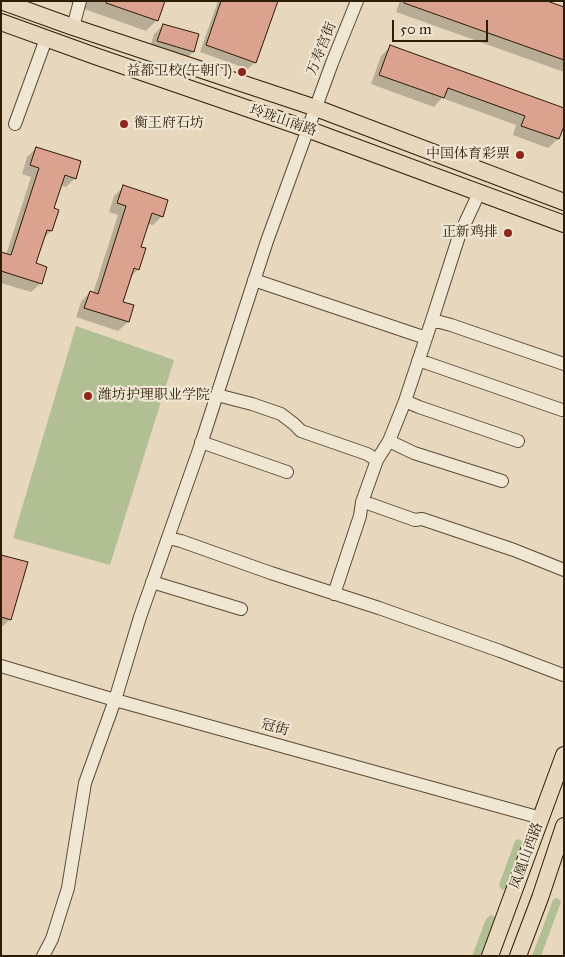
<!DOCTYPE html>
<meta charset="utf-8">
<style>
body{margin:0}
#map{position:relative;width:565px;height:957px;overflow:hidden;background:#e7d8bd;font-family:"IM FELL Great Primer",serif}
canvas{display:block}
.frame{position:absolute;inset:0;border:2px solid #2d1c06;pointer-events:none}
.scale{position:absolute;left:392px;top:20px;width:96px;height:22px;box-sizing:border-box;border:2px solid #2d1c06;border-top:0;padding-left:6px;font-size:15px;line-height:18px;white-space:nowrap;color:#2d1c06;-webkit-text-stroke:4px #efe6d4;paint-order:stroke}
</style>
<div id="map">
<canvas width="565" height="957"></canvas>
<div class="frame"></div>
<div class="scale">50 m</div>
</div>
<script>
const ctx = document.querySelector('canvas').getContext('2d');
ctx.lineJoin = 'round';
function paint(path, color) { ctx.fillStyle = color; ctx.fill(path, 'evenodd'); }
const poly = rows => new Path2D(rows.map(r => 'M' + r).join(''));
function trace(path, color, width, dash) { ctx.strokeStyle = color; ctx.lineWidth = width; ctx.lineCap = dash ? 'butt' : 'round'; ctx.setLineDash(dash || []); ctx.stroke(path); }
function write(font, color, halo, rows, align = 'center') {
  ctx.font = font + ' "IM FELL Great Primer","Noto Serif SC",serif'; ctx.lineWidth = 4.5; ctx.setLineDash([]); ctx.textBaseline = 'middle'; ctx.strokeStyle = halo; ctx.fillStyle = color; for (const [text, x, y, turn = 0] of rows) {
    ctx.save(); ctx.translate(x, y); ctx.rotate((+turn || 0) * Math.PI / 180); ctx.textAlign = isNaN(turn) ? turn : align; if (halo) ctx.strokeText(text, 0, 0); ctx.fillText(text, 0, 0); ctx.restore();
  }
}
paint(poly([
 [76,326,174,360,110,565,13,538],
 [518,839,521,840,523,844,506,888,503,890,500,888,499,885,515,841],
 [556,898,559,899,561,902,541,956,532,956,553,900],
 [491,915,495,917,495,922,483,956,472,956,486,919]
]), '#b2bf94');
paint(poly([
 [62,1,158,1,157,20,146,31,76,6,72,3],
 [218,1,277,1,255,62,248,69,200,52],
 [400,1,543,1,564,9,564,72,396,12],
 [163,25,193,52,184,61,149,50,154,34],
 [390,47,564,123,558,139,548,148,513,135,516,125,442,98,434,107,371,84,381,56],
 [36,148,75,178,66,187,60,185,53,209,51,231,43,239,35,264,41,283,31,292,1,283,1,256,6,255,31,177,22,174,27,157],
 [124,187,162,216,153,225,147,224,140,247,138,269,130,278,122,303,128,322,118,331,76,317,81,302,90,292,93,293,118,215,109,212,114,196],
 [1,556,10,619,3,626,1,625]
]), '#0003');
const building = poly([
 [106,1,165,1,158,21,106,3,106,1],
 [221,1,278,1,256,63,206,45,221,1],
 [404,1,547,1,564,7,564,60,404,3,404,1],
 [163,24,199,34,194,52,157,41,163,24],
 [390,45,564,108,564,126,559,139,521,126,525,116,448,88,444,98,379,75,390,45],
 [36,147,81,161,76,179,65,175,54,208,59,210,52,231,47,230,36,263,47,267,42,284,1,271,1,252,11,255,39,168,30,165,36,147],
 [123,185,168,200,163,217,152,213,141,247,146,248,139,270,134,268,123,302,134,305,129,322,84,308,90,291,98,294,126,206,117,203,123,185],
 [1,555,28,562,11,620,1,617,1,555]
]);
paint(building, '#dca290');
trace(building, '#2d1c06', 1);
const minor = poly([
 [73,27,80,1],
 [15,124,46,39],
 [254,280,426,338],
 [432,322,440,322,451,325,564,364],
 [418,361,427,363,562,410],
 [217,395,252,404,281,414,294,424,301,431,367,454,377,460],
 [405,401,419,407,518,441],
 [389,441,414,453,502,481],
 [201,442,287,472],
 [362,502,370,504,415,520,422,519,514,550,564,570],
 [168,538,181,541,271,573,379,608,500,651,563,675],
 [152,582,241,609],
 [334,594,360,516,362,502,377,460,389,441,405,401,433,317,459,236,479,193],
 [1,666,115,700,541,818],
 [43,956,52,939,68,888,85,783,115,700,140,617,200,447,267,241,332,63,357,1]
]);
const major = poly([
 [1,1,73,27,316,108,564,202],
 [1,22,95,56,307,129,564,224],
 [490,956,564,755],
 [518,956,540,898,564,826]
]);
trace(minor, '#5c4b34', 14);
trace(major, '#2d1c06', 18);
trace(minor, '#efe6d4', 12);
trace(major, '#e7d8bd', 16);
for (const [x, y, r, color] of [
 [242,72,5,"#8f2418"],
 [124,124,5,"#8f2418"],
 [520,155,5,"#8f2418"],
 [508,233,5,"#8f2418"],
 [88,396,5,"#8f2418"]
]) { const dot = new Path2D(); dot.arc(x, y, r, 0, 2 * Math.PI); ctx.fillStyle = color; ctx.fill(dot); trace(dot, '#efe6d4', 2); }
write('14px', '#2d1c06', '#efe6d4', [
 ["万寿宫街",322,49,-68],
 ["玲珑山南路",283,121,19],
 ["冠街",275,728,16],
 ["凤凰山西路",527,856,-70]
]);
write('14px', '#2d1c06', '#efe6d4', [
 ["益都卫校(午朝门)",232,72],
 ["衡王府石坊",134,124,"left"],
 ["中国体育彩票",510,155],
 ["正新鸡排",498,233],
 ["潍坊护理职业学院",98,396,"left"]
], 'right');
</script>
